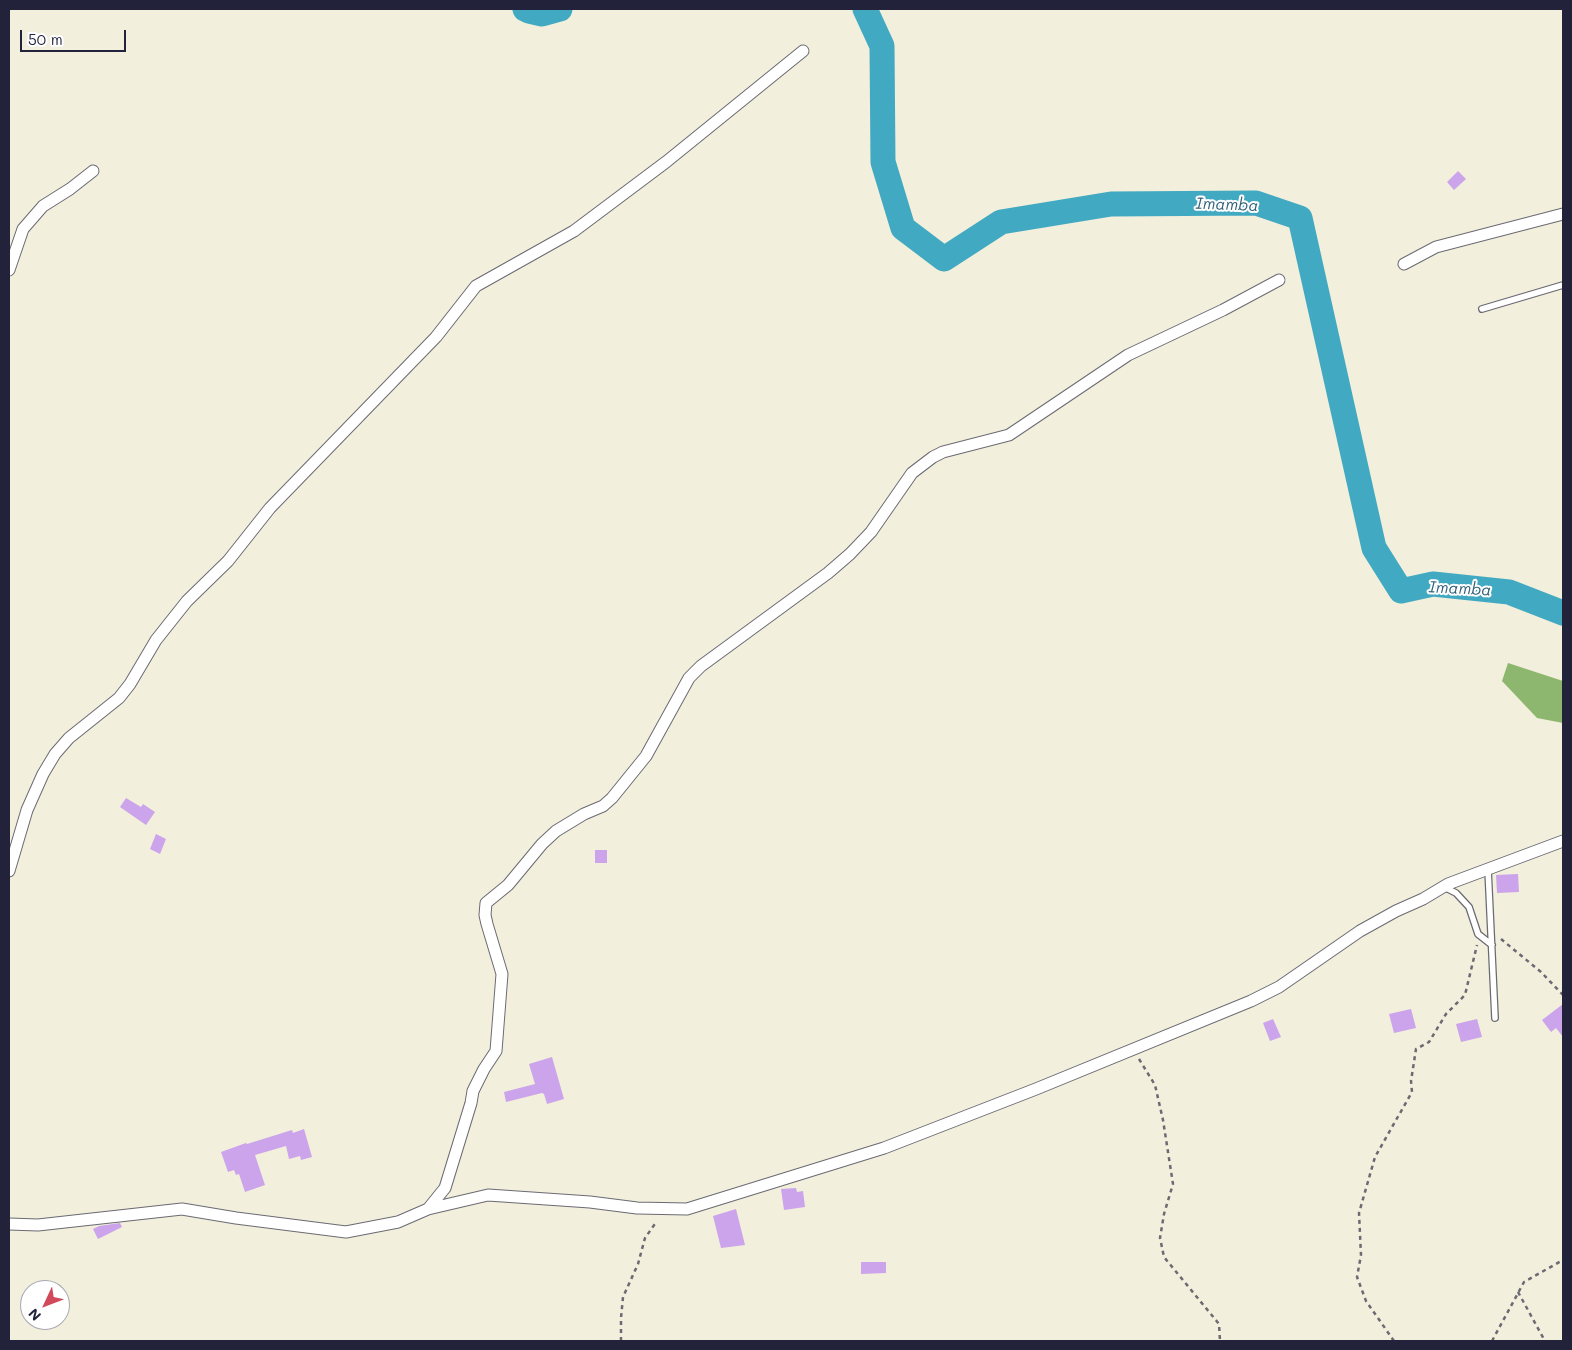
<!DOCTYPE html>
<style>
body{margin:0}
#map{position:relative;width:1572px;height:1350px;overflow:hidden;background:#f2efdc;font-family:Mali,sans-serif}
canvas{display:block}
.frame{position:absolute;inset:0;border:10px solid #22223b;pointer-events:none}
.north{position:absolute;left:20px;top:1280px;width:50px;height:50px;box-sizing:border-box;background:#fff;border:1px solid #a7a7b1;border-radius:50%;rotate:227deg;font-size:14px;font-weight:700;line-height:20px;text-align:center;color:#22223b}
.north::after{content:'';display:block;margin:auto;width:18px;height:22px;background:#d1495b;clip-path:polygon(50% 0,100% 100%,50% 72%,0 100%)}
.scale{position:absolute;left:20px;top:30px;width:106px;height:22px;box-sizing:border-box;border:2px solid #22223b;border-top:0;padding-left:6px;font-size:15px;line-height:18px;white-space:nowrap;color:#22223b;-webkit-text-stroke:4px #fff;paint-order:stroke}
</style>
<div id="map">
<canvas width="1572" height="1350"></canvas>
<div class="frame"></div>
<div class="north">N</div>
<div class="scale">50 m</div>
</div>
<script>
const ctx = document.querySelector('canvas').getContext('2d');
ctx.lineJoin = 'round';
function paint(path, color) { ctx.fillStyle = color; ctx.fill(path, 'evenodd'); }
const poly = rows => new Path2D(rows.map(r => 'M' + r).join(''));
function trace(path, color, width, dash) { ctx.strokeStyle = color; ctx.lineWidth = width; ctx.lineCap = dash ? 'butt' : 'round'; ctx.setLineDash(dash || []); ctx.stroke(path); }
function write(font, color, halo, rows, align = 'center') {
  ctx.font = font + ' Mali,sans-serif'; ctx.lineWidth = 4; ctx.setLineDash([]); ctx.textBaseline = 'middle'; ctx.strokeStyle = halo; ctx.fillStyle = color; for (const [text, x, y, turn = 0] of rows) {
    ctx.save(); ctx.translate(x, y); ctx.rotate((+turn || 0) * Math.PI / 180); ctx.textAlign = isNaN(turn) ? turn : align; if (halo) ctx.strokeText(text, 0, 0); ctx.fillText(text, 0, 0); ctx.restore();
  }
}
paint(poly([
 [1508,663,1563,681,1563,723,1537,718,1502,681]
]), '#8db76e');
trace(poly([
 [525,9,529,11,542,14,560,9],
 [865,9,882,46,883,162,903,228,944,259,1001,222,1111,204,1256,203,1300,218,1374,548,1401,591,1433,584,1509,592,1563,613]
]), '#41a9c1', 25);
paint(poly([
 [1458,171,1466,179,1454,190,1447,182],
 [126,798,141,807,143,804,155,812,146,825,120,807],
 [156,834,166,839,160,854,150,849],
 [595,850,607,850,607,863,595,863],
 [1518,874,1519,892,1497,893,1496,875],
 [1563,1004,1563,1037,1556,1028,1551,1032,1542,1020],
 [1411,1009,1416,1028,1394,1033,1389,1014],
 [1273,1019,1281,1037,1270,1041,1263,1023],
 [1477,1019,1482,1037,1461,1042,1456,1024],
 [552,1057,564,1099,547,1104,544,1094,542,1093,506,1102,504,1092,535,1084,529,1064],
 [304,1129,312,1157,301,1160,300,1156,289,1159,286,1146,255,1155,265,1185,245,1192,239,1174,236,1175,234,1170,228,1172,221,1152,246,1143,247,1144,292,1130,293,1133],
 [796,1188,797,1192,803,1191,805,1207,784,1210,781,1189],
 [736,1209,745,1245,721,1248,713,1216],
 [120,1223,122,1227,98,1239,93,1229,99,1226],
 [861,1262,886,1262,886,1273,861,1274]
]), '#cba4eb');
const service = poly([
 [1482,309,1563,285],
 [1488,869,1495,1018],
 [1444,887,1456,893,1469,907,1478,934,1492,945]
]);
const minor = poly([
 [1404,264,1436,247,1563,214],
 [9,270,23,229,43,206,70,189,93,171],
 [9,871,27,810,43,774,55,754,69,738,119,698,130,684,156,640,187,601,228,561,270,508,436,337,476,286,574,231,666,162,803,51],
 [428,1209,445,1188,471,1103,473,1091,484,1069,496,1051,502,974,487,924,485,915,486,903,508,885,542,844,556,831,584,814,603,806,612,798,646,756,689,678,701,666,828,573,850,554,871,532,912,473,933,457,943,452,1009,435,1128,355,1223,310,1279,280],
 [9,1224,38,1225,182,1209,236,1218,346,1232,398,1222,428,1209,488,1195,590,1202,637,1208,687,1209,884,1148,1036,1089,1251,1001,1279,987,1360,931,1396,911,1423,899,1448,884,1563,841]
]);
trace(service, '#6b6a73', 8);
trace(minor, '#6b6a73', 13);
trace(poly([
 [1501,939,1541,972,1563,995],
 [1139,1059,1155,1085,1163,1120,1173,1184,1164,1214,1160,1238,1164,1257,1219,1324,1220,1341],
 [1518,1292,1545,1341],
 [621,1341,621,1318,623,1297,638,1264,645,1238,657,1221],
 [1394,1341,1366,1301,1357,1277,1361,1255,1359,1213,1375,1157,1412,1092,1411,1081,1416,1049,1429,1042,1446,1014,1465,995,1477,945],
 [1492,1341,1524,1282,1563,1260]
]), '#6b6a73', 2.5, [4, 4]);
trace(service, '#fff', 5.5);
trace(minor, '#fff', 11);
write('italic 16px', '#305f77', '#fff', [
 ["Imamba",1227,205,2],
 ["Imamba",1460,589,3]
]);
</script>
